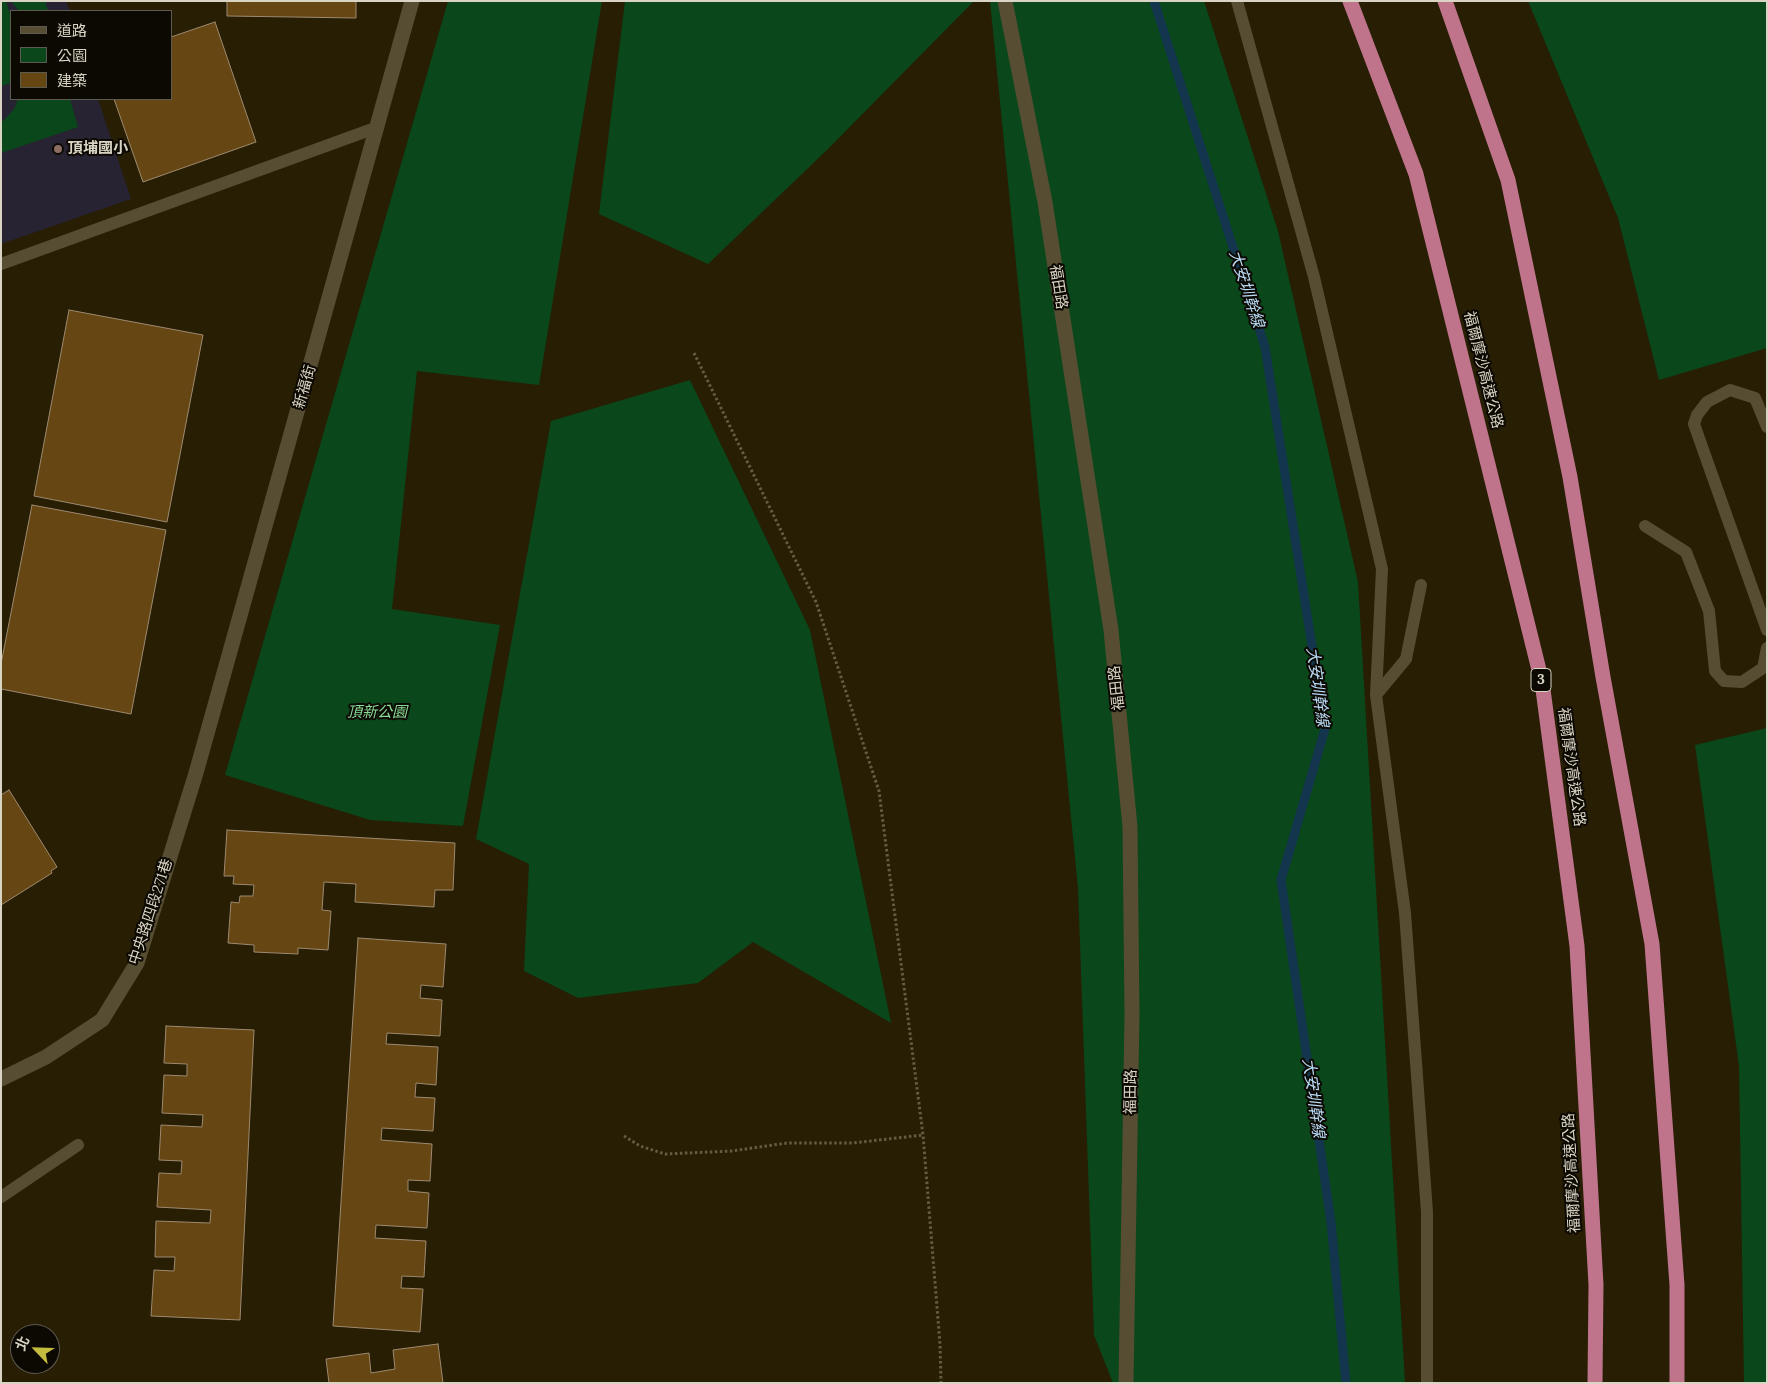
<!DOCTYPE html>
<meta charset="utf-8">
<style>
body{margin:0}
#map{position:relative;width:1768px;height:1384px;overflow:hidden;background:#271e04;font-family:Lora,"Noto Sans TC",serif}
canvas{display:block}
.frame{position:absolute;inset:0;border:2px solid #d9d4c4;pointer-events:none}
.legend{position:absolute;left:10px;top:10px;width:162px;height:90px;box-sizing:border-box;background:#0c0802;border:1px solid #5e5a50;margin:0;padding:6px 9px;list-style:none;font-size:15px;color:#d9d4c4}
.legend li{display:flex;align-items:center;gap:10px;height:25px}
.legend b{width:25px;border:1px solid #5e5a50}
.north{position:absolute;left:10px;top:1324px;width:50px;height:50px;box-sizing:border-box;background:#0c0802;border:1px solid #5e5a50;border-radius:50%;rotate:294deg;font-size:14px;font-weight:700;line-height:20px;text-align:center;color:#d9d4c4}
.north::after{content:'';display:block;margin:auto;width:18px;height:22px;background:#c4bc3e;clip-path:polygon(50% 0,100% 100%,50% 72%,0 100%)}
</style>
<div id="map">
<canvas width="1768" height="1384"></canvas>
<div class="frame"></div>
<ul class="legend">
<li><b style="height:6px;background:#574d32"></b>道路</li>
<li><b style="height:14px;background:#0a471b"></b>公園</li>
<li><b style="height:14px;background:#664613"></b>建築</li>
</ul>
<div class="north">北</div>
</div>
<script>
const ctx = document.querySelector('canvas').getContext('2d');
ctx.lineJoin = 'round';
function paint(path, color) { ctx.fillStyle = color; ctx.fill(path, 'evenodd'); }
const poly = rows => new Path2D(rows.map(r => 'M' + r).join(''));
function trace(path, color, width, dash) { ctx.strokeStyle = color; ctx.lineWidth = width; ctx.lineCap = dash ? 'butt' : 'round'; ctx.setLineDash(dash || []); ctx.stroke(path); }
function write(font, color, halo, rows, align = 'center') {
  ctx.font = font + ' Lora,"Noto Sans TC",serif'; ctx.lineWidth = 4; ctx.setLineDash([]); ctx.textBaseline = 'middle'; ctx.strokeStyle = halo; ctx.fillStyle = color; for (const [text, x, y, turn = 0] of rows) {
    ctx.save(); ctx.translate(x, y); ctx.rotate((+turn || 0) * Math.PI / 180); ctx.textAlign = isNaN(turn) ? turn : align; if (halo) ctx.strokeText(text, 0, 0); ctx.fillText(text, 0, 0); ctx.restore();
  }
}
paint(poly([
 [1,1,66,1,70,11,11,11,11,99,98,99,131,199,1,244]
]), '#282333');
paint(poly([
 [1,1,6,1,11,17,11,83,1,86],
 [11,1,45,1,48,11,19,11],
 [448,1,602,1,539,385,417,371,392,609,500,625,463,826,370,820,225,775],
 [625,1,974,1,828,149,708,264,599,214],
 [990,1,1204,1,1278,231,1358,582,1405,1383,1113,1383,1094,1335,1078,888],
 [1528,1,1767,1,1767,348,1659,380,1618,218],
 [18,99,70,99,78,127,1,153,1,123,14,109],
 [690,380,810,630,891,1023,753,942,698,983,578,998,524,971,529,864,476,839,551,421],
 [1767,728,1767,1383,1744,1383,1739,1066,1695,745]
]), '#0a471b');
trace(poly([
 [1154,1,1265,347,1325,729,1281,880,1331,1222,1346,1383]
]), '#13364e', 9);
const building = poly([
 [227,1,356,1,356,18,227,16,227,1],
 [215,22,256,142,143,182,114,99,171,99,171,37,215,22],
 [69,310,203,335,167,522,34,496,69,310],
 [32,505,166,530,131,714,1,689,1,664,32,505],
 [9,790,57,867,51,871,52,873,1,905,1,795,9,790],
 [227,830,455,843,453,890,435,890,434,907,355,902,356,884,324,882,322,910,331,911,328,950,298,948,298,954,254,952,254,945,228,943,231,902,239,903,240,896,253,896,254,885,233,884,234,876,224,876,227,830],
 [358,938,446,944,443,987,421,985,420,998,442,1000,440,1036,387,1033,386,1044,438,1047,436,1085,416,1083,415,1097,435,1098,433,1131,382,1128,381,1140,432,1144,430,1181,408,1180,408,1191,429,1193,427,1228,376,1225,375,1238,426,1241,424,1277,402,1276,401,1288,423,1289,420,1332,333,1326,358,938],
 [166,1026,254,1030,240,1320,151,1316,154,1270,174,1271,175,1257,155,1257,156,1221,210,1223,211,1210,157,1207,159,1173,181,1174,182,1161,159,1160,161,1125,202,1127,203,1115,162,1113,164,1075,187,1076,187,1064,164,1063,166,1026],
 [438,1344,443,1383,329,1383,326,1359,369,1353,371,1373,395,1369,393,1350,438,1344]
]);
paint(building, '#664613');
trace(building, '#9d8a70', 1);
trace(poly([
 [694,353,816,602,879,791,923,1135,940,1344,941,1383],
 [624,1136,640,1146,665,1154,732,1151,787,1143,853,1143,923,1135]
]), '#645c45', 3, [2.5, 2.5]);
trace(poly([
 [1237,1,1314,277,1382,569,1376,695,1405,913,1427,1212,1427,1383],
 [1,264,378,127],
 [1767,427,1755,398,1730,390,1707,402,1697,415,1694,424,1767,630],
 [1645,526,1686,552,1709,611,1715,671,1724,681,1742,682,1763,668,1767,648],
 [1376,695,1406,659,1421,585],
 [1,1197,78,1145]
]), '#574d32', 12);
trace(poly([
 [1005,1,1045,202,1111,630,1130,827,1132,1015,1126,1383],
 [1,1079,46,1057,102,1020,137,963,196,773,412,1]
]), '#574d32', 15);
trace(poly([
 [1350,1,1416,174,1542,682,1577,946,1596,1285,1595,1383],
 [1445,1,1508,180,1570,477,1603,677,1652,944,1677,1285,1677,1383]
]), '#bf748b', 15);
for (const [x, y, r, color] of [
 [58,149,5,"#8d6e63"]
]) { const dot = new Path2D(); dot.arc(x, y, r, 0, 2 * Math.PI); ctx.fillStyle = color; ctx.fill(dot); trace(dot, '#0c0802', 2); }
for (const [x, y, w] of [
 [1541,680,20]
]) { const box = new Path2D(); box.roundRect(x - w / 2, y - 11.5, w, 23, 4); ctx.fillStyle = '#0c0802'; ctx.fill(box); trace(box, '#d9d4c4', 1); }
write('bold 14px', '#d9d4c4', null, [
 ["3",1541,680]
]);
write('bold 15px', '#d9d4c4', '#0c0802', [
 ["頂埔國小",68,149]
], 'left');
write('15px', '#d9d4c4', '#0c0802', [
 ["福田路",1058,287,81],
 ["福爾摩沙高速公路",1483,370,76],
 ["新福街",305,387,-74],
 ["福田路",1117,688,-96],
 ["福爾摩沙高速公路",1571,767,82],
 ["中央路四段271巷",151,912,-72],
 ["福田路",1131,1092,-89],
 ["福爾摩沙高速公路",1572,1173,-93]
]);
write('italic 15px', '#88da94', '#0c0802', [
 ["頂新公園",377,713]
]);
write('italic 16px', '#b7d9f3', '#0c0802', [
 ["大安圳幹線",1246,289,72],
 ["大安圳幹線",1317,687,82],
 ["大安圳幹線",1313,1098,82]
]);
</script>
